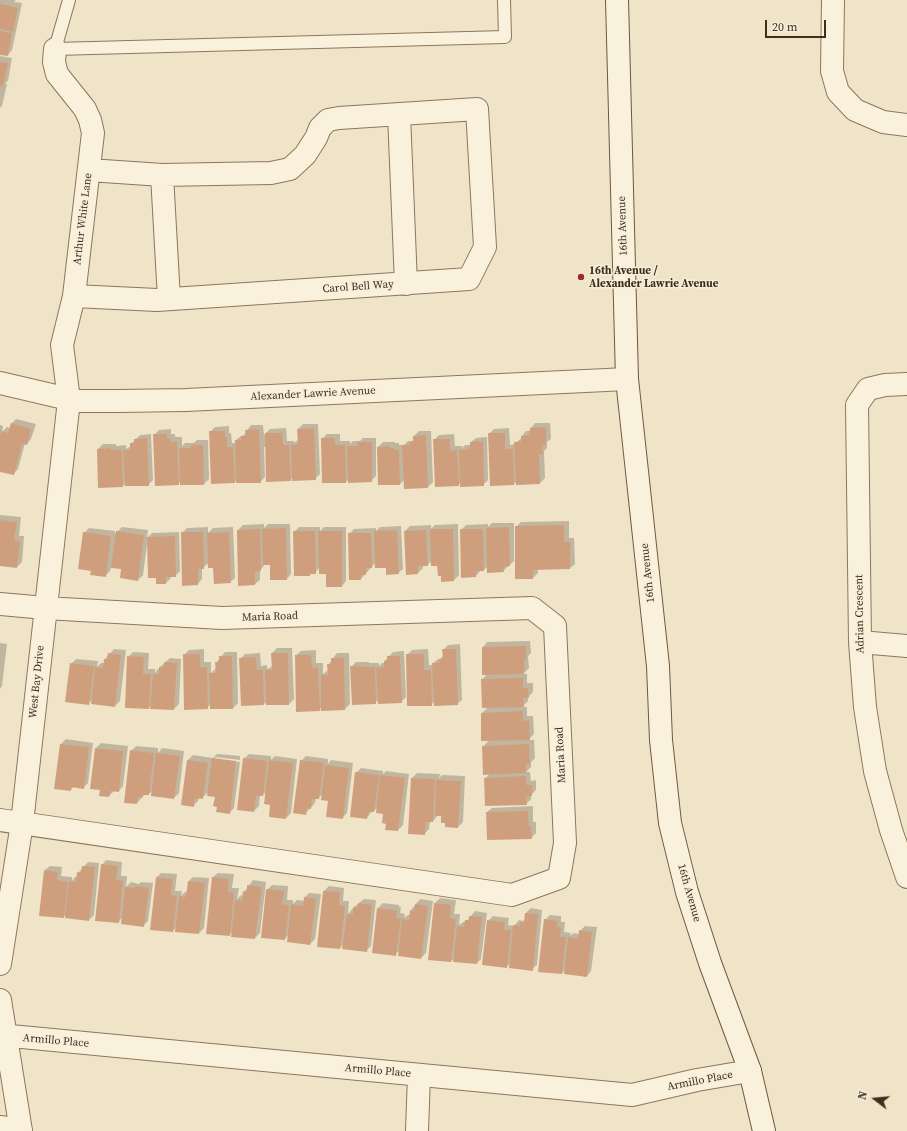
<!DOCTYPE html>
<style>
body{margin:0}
#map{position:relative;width:907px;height:1131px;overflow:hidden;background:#f0e4c8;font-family:"Source Serif 4",serif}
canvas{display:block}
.north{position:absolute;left:855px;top:1079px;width:40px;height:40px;-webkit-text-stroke:3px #f7eed8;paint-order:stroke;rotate:286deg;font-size:11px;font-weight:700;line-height:16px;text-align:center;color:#3d2e20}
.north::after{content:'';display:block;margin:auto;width:14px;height:18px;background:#3d2e20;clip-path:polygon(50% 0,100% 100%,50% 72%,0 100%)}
.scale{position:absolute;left:765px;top:20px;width:61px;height:18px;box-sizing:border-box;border:2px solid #3d2e20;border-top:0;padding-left:5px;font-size:12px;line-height:14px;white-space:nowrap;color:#3d2e20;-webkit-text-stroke:3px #f7eed8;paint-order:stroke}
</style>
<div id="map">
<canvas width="907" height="1131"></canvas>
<div class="north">N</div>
<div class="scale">20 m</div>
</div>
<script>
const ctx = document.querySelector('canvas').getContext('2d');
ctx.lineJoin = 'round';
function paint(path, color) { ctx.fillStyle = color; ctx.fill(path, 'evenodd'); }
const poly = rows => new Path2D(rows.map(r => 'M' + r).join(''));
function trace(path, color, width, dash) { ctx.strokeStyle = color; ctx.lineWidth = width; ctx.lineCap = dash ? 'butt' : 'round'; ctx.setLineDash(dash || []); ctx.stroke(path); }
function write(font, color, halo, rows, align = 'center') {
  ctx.font = font + ' "Source Serif 4",serif'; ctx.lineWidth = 3; ctx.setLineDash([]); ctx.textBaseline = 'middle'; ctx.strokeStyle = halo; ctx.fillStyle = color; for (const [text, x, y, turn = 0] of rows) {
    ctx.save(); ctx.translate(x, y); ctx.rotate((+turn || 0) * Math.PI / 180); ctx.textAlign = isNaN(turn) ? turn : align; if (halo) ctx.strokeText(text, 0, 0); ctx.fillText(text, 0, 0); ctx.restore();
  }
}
paint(poly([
 [0,0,16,0,14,2,22,3,12,50,8,55,0,54],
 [0,56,12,58,8,81,5,83,7,84,2,106,0,108],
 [16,419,36,424,31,439,27,444,25,443,18,469,13,474,0,471,0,425,3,426,2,432,7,427,10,428,11,424],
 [535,423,550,423,551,439,547,442,547,448,544,451,545,478,540,483,516,482,514,484,489,434,494,429,509,428,510,445,515,444,515,443,522,438,522,436,526,431,531,431,531,428],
 [303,424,318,424,320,474,315,479,293,477,290,480,266,447,264,447,265,477,260,482,237,480,234,482,210,432,215,427,229,426,229,433,231,433,232,443,236,443,236,440,241,436,244,435,251,425,263,425,264,435,270,429,286,428,287,441,294,441,294,443,298,440,298,429],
 [171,429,171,434,175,434,175,437,182,437,182,446,185,443,194,443,197,440,208,440,209,479,204,484,181,481,178,484,154,435,159,430],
 [419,431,431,431,433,482,428,487,405,479,400,484,378,447,383,442,395,442,395,443,399,443,399,445,404,445,408,441,412,441,414,439,414,436],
 [151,434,153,480,148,485,126,483,123,486,98,449,103,444,116,444,116,446,126,445,126,449,131,446,131,444,140,435],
 [327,434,340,434,340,441,350,441,350,444,353,441,360,441,363,438,376,438,376,476,371,481,349,479,346,482,322,439],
 [454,434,455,446,462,446,462,448,465,445,471,445,471,442,476,438,487,437,488,480,483,485,461,482,458,485,434,440,439,435],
 [0,515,21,517,19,536,24,536,22,562,17,567,0,565],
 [569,521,569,538,574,538,575,564,570,568,538,569,538,573,533,578,516,527,521,522],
 [492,523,514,523,514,561,503,571,488,566,484,570,481,570,476,576,461,530,466,525,488,524,488,527],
 [264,524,264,528,268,524,290,524,291,574,287,579,271,564,265,564,260,571,260,580,255,584,238,530,243,525],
 [458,524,459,575,454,580,442,581,442,575,438,565,432,561,427,565,423,565,423,568,418,573,405,531,410,526,431,525,431,529,435,525],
 [401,526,403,569,398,573,376,562,361,579,349,534,354,529,376,528,376,531,380,527],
 [122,527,148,530,147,538,152,533,179,532,180,571,175,576,171,576,171,578,166,583,157,577,148,545,147,545,143,575,138,580,122,568,111,567,110,571,105,576,92,570,84,533,89,528,115,531,115,534],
 [208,527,208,533,213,528,233,527,235,578,230,582,209,563,202,568,202,579,198,584,182,533,187,528],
 [299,527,320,527,320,531,324,527,346,527,346,581,342,586,327,573,319,568,315,573,312,573,309,575,294,532],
 [530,641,531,653,528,656,529,668,523,674,527,674,527,683,533,683,533,692,528,697,528,701,522,707,527,707,527,716,533,716,534,734,528,740,534,740,535,758,531,762,531,767,526,772,530,772,531,781,536,780,536,790,531,795,531,799,526,804,485,778,490,774,483,747,489,740,482,713,488,707,482,680,487,674,483,647,487,642],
 [0,643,7,644,2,686,0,689],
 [460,644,462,700,457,704,435,701,431,705,407,655,412,650,428,649,429,665,433,665,433,663,438,659,440,659,444,655,443,650,448,645],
 [277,648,292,648,294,699,289,704,267,702,264,704,240,659,245,654,260,653,261,666,267,665,267,669,273,666,272,653],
 [114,649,126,650,120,701,115,706,93,699,89,703,71,664,76,659,98,661,97,667,101,663,104,663,105,659],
 [204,649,204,662,211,662,211,673,216,668,216,663,225,652,237,652,238,703,233,708,211,708,211,704,207,708,184,655,189,650],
 [316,650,316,663,323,663,323,674,328,670,328,665,337,653,349,653,350,704,345,709,322,707,319,710,296,655,301,651],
 [404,651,406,697,401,702,379,700,375,703,351,667,356,662,369,662,369,663,379,663,379,666,382,663,385,663,385,661,393,652],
 [133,652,149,653,148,669,155,669,155,673,158,669,160,669,160,667,170,658,181,659,179,704,174,709,152,705,148,708,128,657],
 [66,739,93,743,88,783,83,788,74,786,71,790,61,744],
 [101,743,128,746,123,786,119,791,114,791,109,796,101,789,91,788,96,748],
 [136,746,158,748,158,753,162,748,184,751,179,793,174,798,153,790,149,794,145,794,137,803,131,751],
 [217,754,240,756,240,760,215,757,215,759,240,762,234,808,229,813,218,806,216,796,209,791,202,798,199,798,198,801,193,806,182,804,188,760,193,755,213,758],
 [249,754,271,756,271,760,275,756,297,759,291,813,286,818,272,804,266,792,263,795,260,795,259,806,254,811,244,759],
 [306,756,328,759,328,764,331,760,353,763,347,813,342,818,323,794,318,798,316,798,315,803,305,814,301,761],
 [361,768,383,771,383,774,386,771,409,774,403,825,398,830,387,823,384,813,377,808,374,811,372,811,367,818,356,773],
 [417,773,440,774,439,778,442,775,465,776,463,822,458,827,446,826,442,815,438,815,433,821,430,821,429,829,424,834,412,778],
 [533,806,533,822,536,822,536,833,531,838,487,812,492,808],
 [106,860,122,862,121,876,127,876,126,887,131,882,139,884,141,882,153,883,148,921,143,926,122,918,118,922,102,865],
 [88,862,99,863,94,915,89,920,67,914,63,917,45,870,50,866,62,867,61,876,72,877,72,881,75,877,77,877,78,873],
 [161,873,177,874,175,891,182,891,181,896,185,892,187,892,189,881,193,877,209,878,204,928,199,933,177,927,173,931,156,878],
 [218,873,234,874,232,888,239,888,237,899,241,895,243,896,244,892,253,880,266,882,260,933,255,938,232,932,229,935,213,877],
 [272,885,288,886,287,900,293,900,293,904,297,900,304,901,305,897,309,893,321,894,315,939,310,944,288,935,285,939,267,890],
 [329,886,344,888,343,901,349,901,348,914,352,909,354,909,354,907,364,899,376,900,371,946,366,951,344,944,340,948,318,946,324,891],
 [440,898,456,900,454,914,460,914,459,925,463,922,466,922,475,911,487,913,481,959,477,963,455,958,451,961,435,903],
 [420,899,433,901,426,953,421,958,399,951,395,954,378,908,383,903,399,905,399,907,401,907,400,913,405,914,404,918,408,915,410,915,411,910],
 [531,908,542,910,537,965,532,969,511,963,506,967,488,921,493,916,509,918,508,925,514,926,519,920,523,921,525,919,526,913],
 [550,915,561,916,561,922,565,922,564,932,571,933,570,936,574,933,579,934,580,931,585,926,597,927,591,971,587,976,565,970,562,973,545,920]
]), '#0003');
paint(poly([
 [0,4,18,8,13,32,0,29],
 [0,31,12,33,8,56,0,55],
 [0,62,8,63,3,86,0,86],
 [11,423,31,429,27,445,22,444,14,475,0,472,0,435,1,431,8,433],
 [546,427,546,445,542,445,543,454,539,454,540,484,516,485,514,442,521,442,521,436,529,435,530,428],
 [314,428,316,480,292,481,291,445,298,444,297,429],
 [259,429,261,483,236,483,235,440,241,440,241,436,246,436,245,430],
 [209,431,225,431,225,437,227,437,227,447,233,447,235,483,211,484],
 [265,433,282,433,283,445,289,445,291,481,266,482],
 [488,433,505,433,505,449,513,449,514,485,490,486],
 [153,434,167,434,167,439,170,438,171,442,177,442,179,485,155,486],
 [426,435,428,488,404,489,402,445,410,445,409,442,413,442,413,436],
 [147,438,149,486,125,486,123,450,130,450,130,443,134,443,134,439],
 [321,438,335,438,335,445,345,445,346,483,322,483],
 [433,439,450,439,450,451,457,450,459,486,435,487],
 [483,441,484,486,460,487,459,450,470,449,470,442],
 [357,442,372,442,372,482,348,483,347,446,358,446],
 [191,445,203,445,204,485,180,485,179,448,191,448],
 [390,446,390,448,394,448,394,450,399,450,400,485,378,485,377,447],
 [111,448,111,450,122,450,123,487,98,488,97,449],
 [0,520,17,522,14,540,20,541,17,568,0,566],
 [564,525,564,542,570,542,570,569,533,570,533,579,515,579,515,526],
 [509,527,510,566,503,567,504,572,487,573,486,528],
 [286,528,287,580,270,580,270,565,263,565,262,529],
 [260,529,261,571,255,572,255,585,238,586,237,530],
 [430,529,453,529,454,581,441,582,441,576,438,576,437,566,431,566],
 [460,529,483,529,484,571,476,571,476,577,461,578],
 [397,530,399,574,386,575,386,568,375,568,374,531],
 [426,530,428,566,418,566,418,574,406,575,404,531],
 [116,531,144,535,138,581,120,578,121,569,111,568],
 [293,531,315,531,316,574,310,574,310,576,294,576],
 [318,531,342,531,342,587,326,587,326,574,319,574],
 [83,532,111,536,106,577,90,575,91,571,78,569],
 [181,532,203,532,204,569,198,569,198,585,182,586],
 [229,532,231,583,214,584,213,568,208,568,207,533],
 [348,533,371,533,372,568,366,568,366,575,361,575,361,580,349,580],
 [175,536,176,577,166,577,166,584,156,584,156,578,148,578,147,537],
 [526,646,526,659,524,659,524,674,482,675,482,647],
 [442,649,456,649,458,705,434,706,432,663,439,663,439,659,443,659],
 [108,653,121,655,115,707,91,704,95,667,103,668,104,659,107,659],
 [271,653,288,653,289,705,266,705,265,670,272,670],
 [183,654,200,654,200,667,207,667,208,709,184,710],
 [406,654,424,654,424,670,431,670,432,706,407,706],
 [295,655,311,655,312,668,318,667,320,711,296,712],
 [127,656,144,657,143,674,151,674,149,709,125,708],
 [219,656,232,656,233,709,210,709,209,673,216,673,215,662,219,662],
 [387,656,400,656,402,703,378,704,376,668,384,667,384,661,387,660],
 [256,657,257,670,263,670,264,705,241,706,239,658],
 [331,658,344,658,345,710,321,711,321,675,328,675,327,664,331,664],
 [164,662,177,663,174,710,150,709,153,674,159,674,159,667,164,667],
 [70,663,94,666,89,705,65,702],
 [350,666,375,667,376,704,352,705],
 [523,678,523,688,528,688,529,698,523,698,524,707,482,708,481,679],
 [523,711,523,721,529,720,530,740,481,741,481,713],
 [60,744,89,747,84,789,71,787,71,791,54,789],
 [529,744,530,764,526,764,526,773,483,775,482,746],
 [95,748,123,751,119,792,110,791,109,797,99,796,100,790,90,789],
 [130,750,154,753,149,795,143,795,142,798,138,797,137,804,124,803],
 [156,753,180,756,174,799,151,796],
 [212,758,236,761,230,814,216,812,217,807,213,806,215,797,207,796],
 [243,758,267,761,263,796,256,796,254,812,237,810],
 [187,760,208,763,203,799,195,798,194,807,181,805],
 [269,760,293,763,286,819,269,817,270,805,264,804],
 [300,760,324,763,319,799,312,799,311,809,307,808,306,815,293,813],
 [325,765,349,768,343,819,326,817,328,801,321,800],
 [355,772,379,775,374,812,368,812,367,819,350,817],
 [380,775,405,778,398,831,385,830,386,824,382,823,383,814,376,813],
 [526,776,526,785,532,785,532,796,526,796,527,805,485,806,484,778],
 [411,778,435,779,433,822,426,822,425,835,408,834],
 [436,780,461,781,458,828,445,827,445,823,441,823,441,816,435,816],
 [528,811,529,826,531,826,532,839,487,840,486,812],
 [101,864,118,866,116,880,123,881,119,923,95,921],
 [82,866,95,867,89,921,65,918,69,881,76,882,77,872,81,873],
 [44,870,58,872,57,880,68,882,64,918,39,916],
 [156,877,173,879,171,895,177,896,173,932,150,930],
 [212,877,229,879,228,892,234,893,230,936,206,934],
 [188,881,205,883,199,934,175,932,179,896,186,897],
 [247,885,262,887,255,939,231,937,235,900,242,901,243,891,247,892],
 [135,886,149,888,144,927,121,924,125,887,135,888],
 [266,889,284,891,282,904,289,905,285,940,261,938],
 [323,891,340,892,339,905,345,906,340,949,317,947],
 [304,897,316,899,310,945,287,942,291,904,303,906],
 [358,903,372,905,367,952,342,949,347,914,353,914,353,907,358,907],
 [434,903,451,905,450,918,456,919,451,962,428,960],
 [415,904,428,906,421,959,398,956,402,919,409,920,410,910,414,911],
 [377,908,394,910,394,911,397,911,396,918,401,918,396,956,372,953],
 [525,913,538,914,533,971,509,968,513,925,520,926,520,922,524,923],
 [469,916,482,917,477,964,453,962,457,926,464,927,465,920,469,920],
 [544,919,557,921,557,927,561,927,560,937,566,937,562,974,538,972],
 [487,920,505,922,504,930,511,930,507,968,482,965],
 [579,930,592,932,587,977,564,974,568,937,578,939]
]), '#cf9f7d');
const lane = poly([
 [69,0,55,49,505,37,504,0]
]);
const street = poly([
 [833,0,832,71,838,92,855,110,883,122,907,125],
 [399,114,406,284],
 [162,175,169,299],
 [74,296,157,300,469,279,485,247,477,109,339,118,328,120,320,128,316,138,305,155,290,169,271,173,162,175,89,170],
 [0,383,77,401,118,401,186,400,627,379],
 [907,384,885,385,868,389,857,405,860,642,865,707,875,771,891,830,907,877],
 [0,604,45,608,222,618,532,608,555,626,565,843,559,878,512,895,0,820],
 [860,642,907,646],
 [0,964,22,823,69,400,62,345,74,296,93,133,90,120,85,109,57,74,54,62,55,49],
 [0,1000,21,1131],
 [0,1035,632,1095,697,1080,750,1071],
 [0,1127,21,1130],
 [417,1131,419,1075]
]);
const secondary = poly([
 [617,0,627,379,658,666,661,740,670,823,687,892,710,963,750,1071,764,1131]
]);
trace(lane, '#8d765c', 14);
trace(street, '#8d765c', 24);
trace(secondary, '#6f573f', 24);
trace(lane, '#faf1dc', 12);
trace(street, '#faf1dc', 22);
trace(secondary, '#faf1dc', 22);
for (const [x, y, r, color] of [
 [581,277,4,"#9e2a2b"]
]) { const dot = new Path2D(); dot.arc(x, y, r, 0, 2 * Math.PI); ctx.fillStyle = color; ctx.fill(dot); trace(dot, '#f7eed8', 1.5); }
write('11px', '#3d2e20', '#f7eed8', [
 ["Arthur White Lane",83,219,-83],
 ["16th Avenue",623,226,-92],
 ["Carol Bell Way",358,287,-4],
 ["Alexander Lawrie Avenue",313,394,-3],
 ["16th Avenue",648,573,-96],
 ["Adrian Crescent",860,614,-91],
 ["Maria Road",270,617,-2],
 ["West Bay Drive",37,682,-84],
 ["Maria Road",561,755,-93],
 ["16th Avenue",689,893,74],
 ["Armillo Place",56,1041,5],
 ["Armillo Place",378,1071,5],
 ["Armillo Place",700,1081,-11]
]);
write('bold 11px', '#3d2e20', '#f7eed8', [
 ["16th Avenue /",589,271],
 ["Alexander Lawrie Avenue",589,284]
], 'left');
</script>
